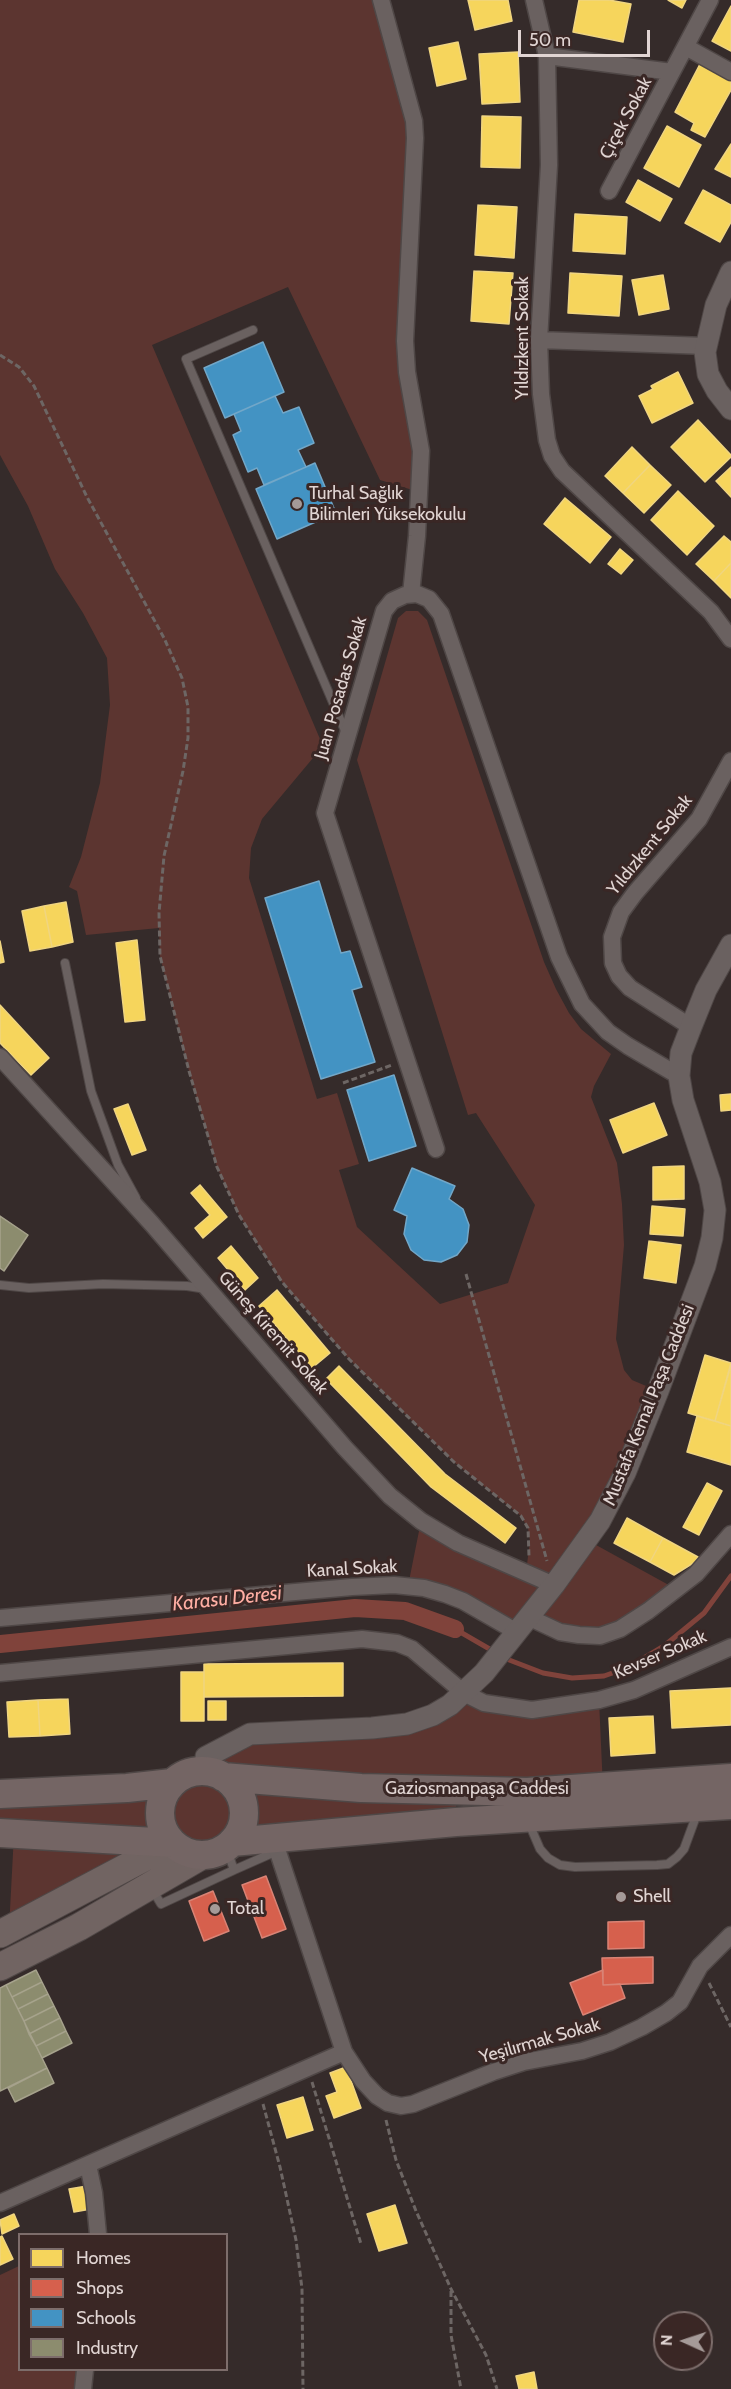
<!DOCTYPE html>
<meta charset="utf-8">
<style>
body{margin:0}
#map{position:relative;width:731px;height:2389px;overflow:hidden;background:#352b2a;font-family:Cabin,sans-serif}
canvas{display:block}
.legend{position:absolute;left:18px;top:2233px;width:210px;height:138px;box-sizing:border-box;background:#3a2725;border:2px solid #7d6d6b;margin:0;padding:8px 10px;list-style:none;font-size:18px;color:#e1d5d3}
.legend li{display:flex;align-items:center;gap:12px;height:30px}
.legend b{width:30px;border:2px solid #7d6d6b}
.north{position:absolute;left:653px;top:2311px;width:60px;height:60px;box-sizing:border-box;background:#3a2725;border:2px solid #7d6d6b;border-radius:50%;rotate:273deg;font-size:16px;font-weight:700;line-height:24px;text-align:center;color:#e1d5d3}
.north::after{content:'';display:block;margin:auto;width:21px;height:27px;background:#a59a98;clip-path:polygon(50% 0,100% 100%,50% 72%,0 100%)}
.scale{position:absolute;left:518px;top:30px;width:132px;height:27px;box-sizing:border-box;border:3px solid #e1d5d3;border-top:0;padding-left:8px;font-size:18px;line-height:21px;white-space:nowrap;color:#e1d5d3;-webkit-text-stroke:4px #3a2725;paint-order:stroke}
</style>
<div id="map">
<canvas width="731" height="2389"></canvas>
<ul class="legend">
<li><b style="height:16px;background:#f6d55c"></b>Homes</li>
<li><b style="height:16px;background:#d6604d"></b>Shops</li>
<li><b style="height:16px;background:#4393c3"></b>Schools</li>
<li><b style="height:16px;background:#8c8c6e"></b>Industry</li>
</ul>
<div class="north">N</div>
<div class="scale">50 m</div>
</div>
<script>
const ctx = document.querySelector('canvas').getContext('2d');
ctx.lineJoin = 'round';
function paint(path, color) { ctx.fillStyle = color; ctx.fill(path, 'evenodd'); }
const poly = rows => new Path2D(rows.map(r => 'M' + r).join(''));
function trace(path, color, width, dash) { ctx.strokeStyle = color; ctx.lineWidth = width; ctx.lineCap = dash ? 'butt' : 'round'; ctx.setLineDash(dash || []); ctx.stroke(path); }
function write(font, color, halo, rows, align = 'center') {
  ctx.font = font + ' Cabin,sans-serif'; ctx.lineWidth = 6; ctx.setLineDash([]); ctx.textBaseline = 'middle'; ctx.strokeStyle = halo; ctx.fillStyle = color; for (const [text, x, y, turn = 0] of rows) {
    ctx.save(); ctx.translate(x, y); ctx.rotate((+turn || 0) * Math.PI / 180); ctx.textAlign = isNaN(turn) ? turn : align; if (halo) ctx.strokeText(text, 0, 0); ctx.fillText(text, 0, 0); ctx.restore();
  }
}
paint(poly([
 [0,0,381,0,410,105,406,318,419,492,380,480,288,287,152,345,323,746,262,819,251,848,249,878,317,1099,337,1093,359,1164,339,1170,357,1227,440,1304,508,1283,535,1205,476,1113,468,1115,357,760,398,618,406,611,418,611,427,620,544,962,556,989,569,1013,581,1029,611,1054,594,1086,591,1097,617,1163,622,1204,624,1245,616,1339,624,1370,632,1380,658,1391,587,1540,676,1589,600,1636,529,1617,517,1632,408,1586,421,1521,526,1572,530,1541,528,1528,521,1516,454,1462,349,1359,282,1282,239,1215,217,1167,189,1071,160,956,159,928,86,935,77,891,69,887,81,857,100,783,110,705,107,658,83,613,55,569,28,506,0,455],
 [464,1693,484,1703,599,1700,603,1788,456,1793,456,1822,226,1847,211,1854,187,1852,9,1929,14,1834,0,1833,0,1794,179,1777,197,1771,250,1734,372,1728],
 [19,2266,20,2370,85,2370,83,2389,0,2389,0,2275]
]), '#5c3530');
const homes = poly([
 [468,0,508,0,512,21,475,30,468,0],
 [579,0,609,0,631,4,623,42,573,32,579,0],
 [668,0,686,0,682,8,668,0],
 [731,6,731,51,712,41,731,6],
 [458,42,466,79,437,86,429,48,458,42],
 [518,52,520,102,482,104,479,54,518,52],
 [700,64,731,81,731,90,705,137,691,130,694,123,675,112,700,64],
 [482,116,521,117,520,168,481,167,482,116],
 [667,126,701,145,679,187,644,168,667,126],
 [731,144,731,177,715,169,731,144],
 [638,180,672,199,660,221,626,202,638,180],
 [703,190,731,205,731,222,720,242,685,223,703,190],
 [478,205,517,207,514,258,475,255,478,205],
 [575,214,627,217,625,254,573,251,575,214],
 [474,271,513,273,509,324,471,321,474,271],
 [570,273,622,276,619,316,568,313,570,273],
 [663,275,669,309,639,315,632,280,663,275],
 [678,372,693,403,652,423,639,396,653,389,651,386,678,372],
 [698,420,731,455,731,457,705,482,671,447,698,420],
 [632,447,650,465,623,493,605,476,632,447],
 [650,465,671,485,644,513,623,493,650,465],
 [731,467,731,497,716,481,731,467],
 [678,491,714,526,687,555,651,520,678,491],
 [565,498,611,537,590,563,544,524,565,498],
 [724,536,731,542,731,563,714,581,696,564,724,536],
 [620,549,633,560,621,574,608,564,620,549],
 [731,563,731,598,714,581,731,563],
 [66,902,73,942,52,947,44,906,66,902],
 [44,906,52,947,30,951,22,911,44,906],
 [137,940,145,1020,125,1022,116,943,137,940],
 [0,941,4,962,0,963,0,941],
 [0,1005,49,1058,31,1075,0,1043,0,1005],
 [731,1094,731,1110,721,1111,720,1095,731,1094],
 [654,1103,667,1135,623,1153,610,1120,654,1103],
 [128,1104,146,1150,132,1155,114,1109,128,1104],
 [684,1166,684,1199,653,1200,653,1167,684,1166],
 [200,1185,227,1217,203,1238,195,1228,210,1215,191,1193,200,1185],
 [652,1206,685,1209,683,1236,650,1234,652,1206],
 [649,1241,681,1245,676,1283,644,1278,649,1241],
 [231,1246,258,1278,245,1290,218,1258,231,1246],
 [277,1290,330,1353,312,1368,259,1306,277,1290],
 [705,1355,731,1363,715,1421,688,1413,705,1355],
 [731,1365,731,1426,715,1421,731,1365],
 [339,1366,445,1474,516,1528,505,1543,431,1487,326,1379,339,1366],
 [697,1416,731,1426,731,1465,687,1452,697,1416],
 [707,1483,722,1491,699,1535,683,1527,707,1483],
 [627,1518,663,1538,650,1562,614,1543,627,1518],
 [663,1538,698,1557,695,1562,674,1575,650,1562,663,1538],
 [343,1663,343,1696,204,1697,204,1664,343,1663],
 [181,1672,204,1672,204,1721,181,1721,181,1672],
 [731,1688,731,1725,672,1728,670,1691,731,1688],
 [68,1699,70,1734,40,1736,38,1700,68,1699],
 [38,1700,40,1736,9,1737,7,1702,38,1700],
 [208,1701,226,1701,226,1720,208,1720,208,1701],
 [653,1716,655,1753,611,1756,609,1718,653,1716],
 [346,2067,361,2108,334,2118,326,2096,337,2092,330,2073,346,2067],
 [303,2097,313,2130,287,2138,277,2105,303,2097],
 [87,2186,91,2209,74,2212,69,2189,87,2186],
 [395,2205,407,2243,379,2251,367,2214,395,2205],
 [14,2214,19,2226,2,2234,0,2220,14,2214],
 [2,2236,13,2259,0,2265,0,2237,2,2236],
 [534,2372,537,2389,519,2389,516,2376,534,2372]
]);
paint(homes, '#f6d55c');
trace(homes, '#f0d580', 1.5);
const shops = poly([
 [266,1876,286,1929,262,1938,242,1885,266,1876],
 [213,1891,229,1931,204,1941,189,1901,213,1891],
 [644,1921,644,1948,608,1949,608,1922,644,1921],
 [653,1957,653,1983,603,1985,602,1958,653,1957],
 [603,1970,603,1985,620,1984,625,1998,583,2015,570,1983,603,1970]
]);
paint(shops, '#d6604d');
trace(shops, '#d98375', 1.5);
const schools = poly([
 [263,342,284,392,225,418,204,368,263,342],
 [275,396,283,413,299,407,314,443,298,450,306,467,264,485,257,468,248,472,233,435,241,431,234,414,275,396],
 [315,463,336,513,277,539,256,489,315,463],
 [319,881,341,953,350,951,362,987,352,990,375,1062,321,1079,265,898,319,881],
 [394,1075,416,1146,369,1161,347,1090,394,1075],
 [412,1168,455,1186,449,1199,463,1209,469,1225,467,1242,457,1255,441,1262,424,1260,411,1250,404,1234,407,1216,394,1210,412,1168]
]);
paint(schools, '#4393c3');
trace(schools, '#72a7c8', 1.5);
const industry = poly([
 [0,1216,28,1235,4,1271,0,1268,0,1216],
 [36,1970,42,1982,12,1997,6,1985,36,1970],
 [42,1982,48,1994,18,2009,12,1997,42,1982],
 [6,1985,47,2068,0,2091,0,1988,6,1985],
 [48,1994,54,2006,24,2021,18,2009,48,1994],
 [54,2006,60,2018,29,2034,24,2021,54,2006],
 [60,2018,66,2031,36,2046,29,2034,60,2018],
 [66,2031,72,2043,42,2058,36,2046,66,2031],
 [47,2068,54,2083,15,2102,8,2088,47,2068]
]);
paint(industry, '#8c8c6e');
trace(industry, '#a6a28c', 1.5);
trace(poly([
 [455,1629,493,1651],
 [504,1658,543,1673,572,1678,604,1676,629,1667,664,1646,704,1613,731,1576]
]), '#80433b', 5);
trace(poly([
 [0,1644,355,1608,405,1611,455,1629]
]), '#80433b', 18);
const service = poly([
 [253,330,186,359,346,733],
 [65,963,91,1091,118,1165,136,1198],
 [0,1285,29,1288,103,1284,187,1286,206,1289],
 [528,1821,540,1849,548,1858,560,1865,575,1867,657,1865,668,1864,677,1857,684,1849,698,1811],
 [234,1870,277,1851],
 [152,1889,161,1904,234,1870,226,1847]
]);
const minor = poly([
 [381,0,414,121,415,138,405,341,407,372,421,451,417,536,411,594],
 [534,0,547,56,549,165,539,340,541,394,547,440,552,456,562,471,711,612,731,639],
 [686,47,731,72],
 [547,56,672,72],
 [609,191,710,0],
 [539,340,706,346],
 [691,1027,630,988,619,976,613,963,612,937,621,912,635,893,699,819,731,761],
 [0,1057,152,1224,345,1448,390,1496,421,1521,458,1543,554,1585],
 [436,1149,325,813,384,611,392,601,405,595,417,594,429,599,441,614,559,957,582,1004,608,1032,628,1046,679,1076],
 [528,1617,560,1632,579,1635,600,1636,620,1629,648,1611,696,1574,731,1534],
 [0,1618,352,1587,394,1585,424,1588,445,1594,463,1601,517,1632],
 [0,1673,362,1639,397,1643,412,1649,464,1693,484,1703,532,1710,599,1700,634,1690,731,1647],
 [344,2052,363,2081,377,2096,388,2103,401,2106,413,2104,493,2072,524,2062,582,2051,610,2042,642,2027,666,2013,680,2002,700,1966,731,1935],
 [88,2165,94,2193,98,2234],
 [0,2203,344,2052,273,1837],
 [83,2389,85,2370]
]);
const tertiary = poly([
 [731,272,716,305,705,352,708,374,717,391,731,409],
 [206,1771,206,1757,250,1734,372,1728,407,1724,433,1715,450,1705,484,1673,554,1585,600,1521,625,1473,658,1391,705,1266,712,1238,715,1210,710,1182,683,1100,679,1076,681,1053,691,1027,706,990,731,945]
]);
const primary = poly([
 [0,1934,172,1843],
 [0,1967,79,1927,203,1855]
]);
const trunk = poly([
 '160 1813a42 42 0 1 1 84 0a42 42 0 1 1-84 0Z',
 [223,1777,361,1788,527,1792,731,1778],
 [0,1794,127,1788,172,1783],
 [0,1833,172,1843],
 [232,1842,456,1822,731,1805]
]);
trace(service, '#4f4746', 10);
trace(minor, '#4f4746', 19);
trace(tertiary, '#4f4746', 23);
trace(primary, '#4f4746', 29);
trace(trunk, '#4f4746', 31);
trace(poly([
 [0,355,19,367,34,386,87,497,164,638,182,678,188,707,188,738,183,771,164,856,159,913,160,956,189,1071,217,1167,239,1215,282,1282,349,1359,454,1462,521,1516,528,1528,529,1556],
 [343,1083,392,1065],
 [466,1274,547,1561],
 [709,1983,731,2027],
 [312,2082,361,2244],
 [263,2104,280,2167,296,2240,302,2289,303,2389],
 [386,2120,396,2160,416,2211,451,2289,486,2355,497,2389],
 [451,2291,451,2335,461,2389]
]), '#6d6664', 3, [6, 3]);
trace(service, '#6a6160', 8);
trace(minor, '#6a6160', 16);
trace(tertiary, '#6a6160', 21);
trace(primary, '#716462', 27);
trace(trunk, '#746564', 28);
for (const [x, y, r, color] of [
 [297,504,6,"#a59a98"],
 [621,1897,6,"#a59a98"],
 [215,1909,6,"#a59a98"]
]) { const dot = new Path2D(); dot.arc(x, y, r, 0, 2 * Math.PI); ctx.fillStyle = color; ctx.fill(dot); trace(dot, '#3a2725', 2); }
write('18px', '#e1d5d3', '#3a2725', [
 ["Çiçek Sokak",626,118,-62],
 ["Yıldızkent Sokak",523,338,-90],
 ["Juan Posadas Sokak",341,688,-74],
 ["Yıldızkent Sokak",650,845,-51],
 ["Güneş Kiremit Sokak",273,1333,49],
 ["Mustafa Kemal Paşa Caddesi",649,1405,-68],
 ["Kanal Sokak",352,1569,-3],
 ["Kevser Sokak",660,1655,-23],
 ["Gaziosmanpaşa Caddesi",477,1789],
 ["Yeşilırmak Sokak",540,2041,-16]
]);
write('18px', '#e1d5d3', '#3a2725', [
 ["Turhal Sağlık",309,494],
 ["Bilimleri Yüksekokulu",309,515],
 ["Shell",633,1897],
 ["Total",227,1909]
], 'left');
write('italic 20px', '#ffaea3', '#3a2725', [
 ["Karasu Deresi",227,1599,-6]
]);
</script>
